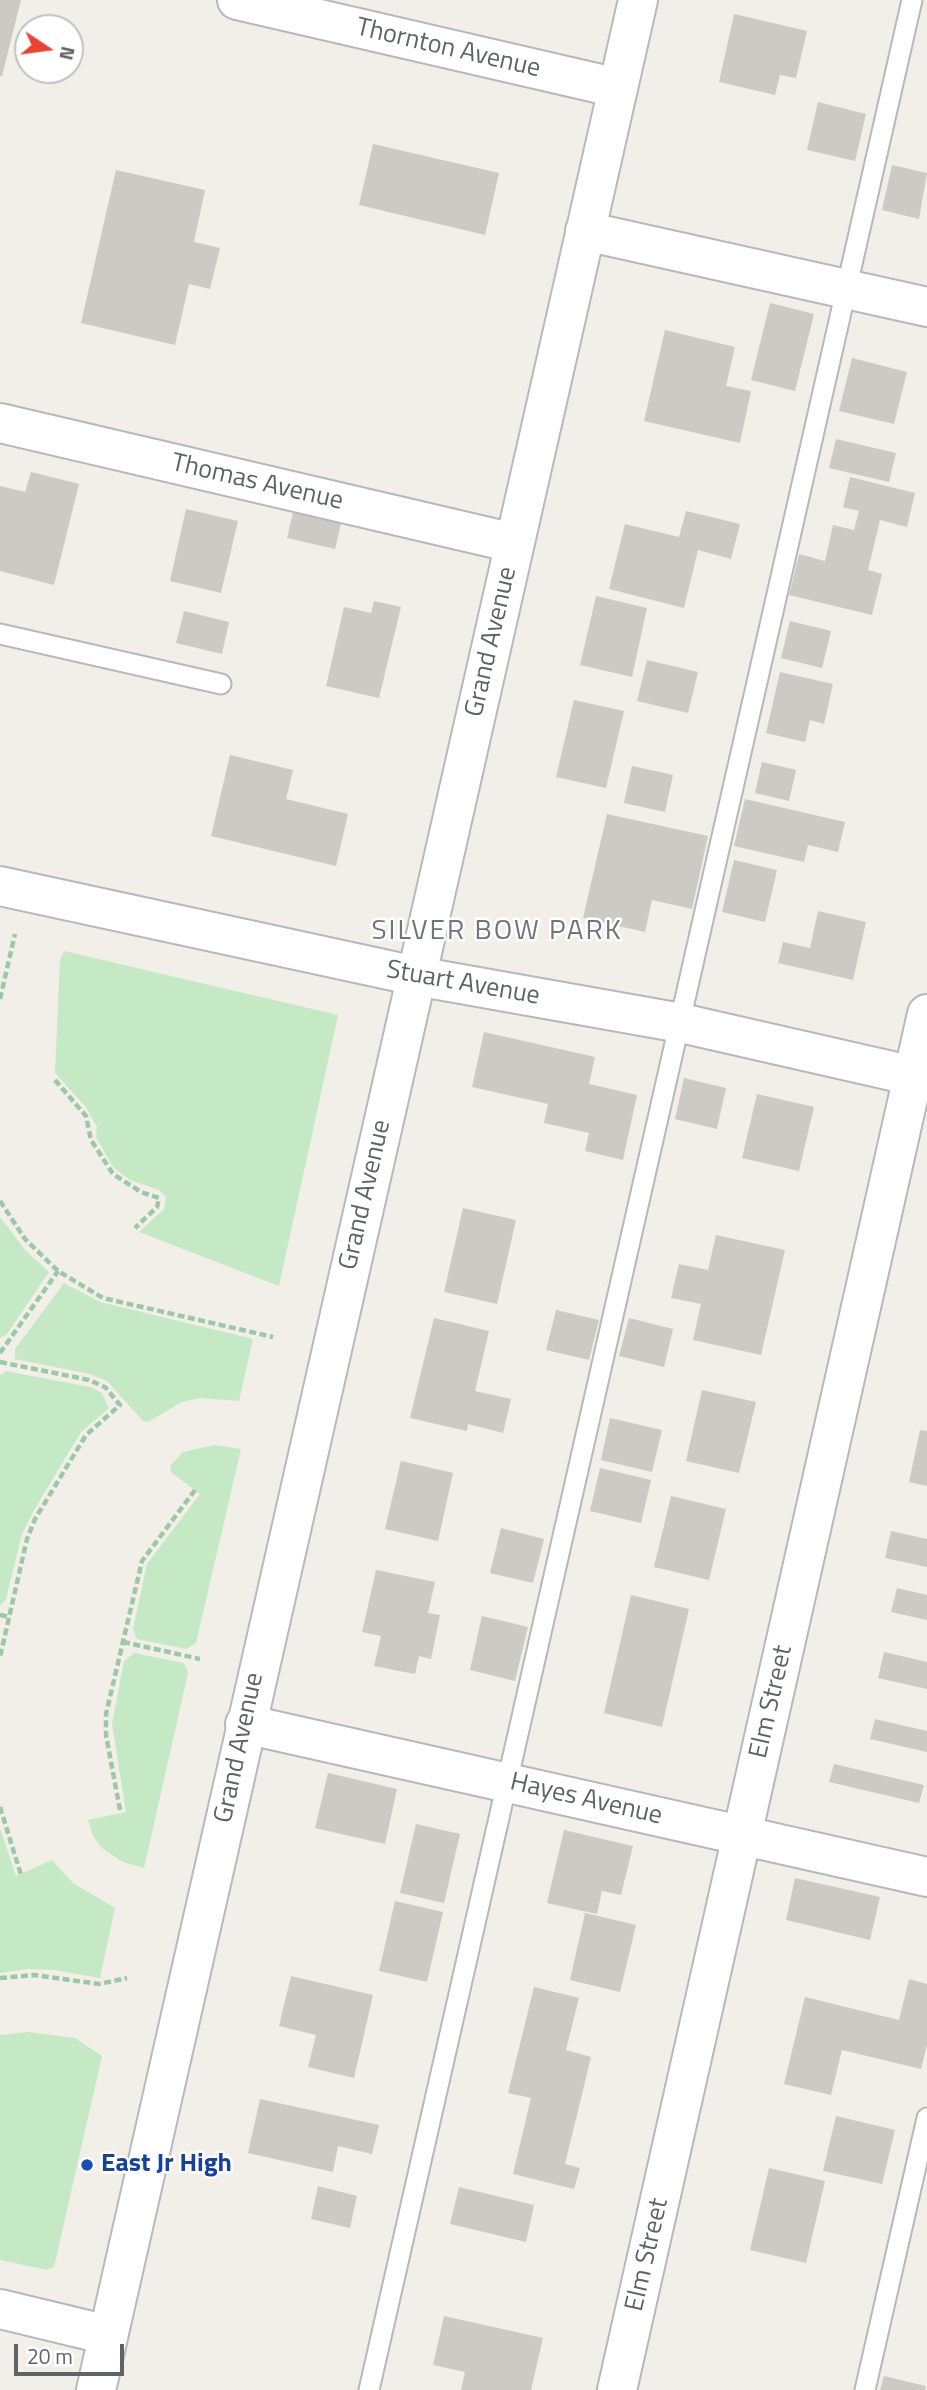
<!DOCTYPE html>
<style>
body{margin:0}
#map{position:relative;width:927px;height:2390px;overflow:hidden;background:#f1efe8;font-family:"Titillium Web",sans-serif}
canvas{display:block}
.north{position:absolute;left:14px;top:14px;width:70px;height:70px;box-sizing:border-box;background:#fff;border:2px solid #bfc1c3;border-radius:50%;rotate:103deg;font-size:19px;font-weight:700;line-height:28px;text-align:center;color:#5f6368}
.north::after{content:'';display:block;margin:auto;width:24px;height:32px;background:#ea4335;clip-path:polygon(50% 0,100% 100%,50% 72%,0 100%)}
.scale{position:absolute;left:14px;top:2344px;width:110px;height:32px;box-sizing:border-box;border:4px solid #5f6368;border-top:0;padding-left:9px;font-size:21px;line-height:24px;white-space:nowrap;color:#5f6368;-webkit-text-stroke:5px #fff;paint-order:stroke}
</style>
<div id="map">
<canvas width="927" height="2390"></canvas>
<div class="north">N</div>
<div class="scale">20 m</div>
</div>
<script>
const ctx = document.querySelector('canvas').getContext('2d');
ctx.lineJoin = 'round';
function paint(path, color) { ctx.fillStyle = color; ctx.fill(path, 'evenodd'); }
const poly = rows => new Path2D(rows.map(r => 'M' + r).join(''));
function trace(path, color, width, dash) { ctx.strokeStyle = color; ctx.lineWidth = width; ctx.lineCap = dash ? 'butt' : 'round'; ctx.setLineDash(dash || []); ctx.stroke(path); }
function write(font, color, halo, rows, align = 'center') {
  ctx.font = font + ' "Titillium Web",sans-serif'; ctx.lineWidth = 5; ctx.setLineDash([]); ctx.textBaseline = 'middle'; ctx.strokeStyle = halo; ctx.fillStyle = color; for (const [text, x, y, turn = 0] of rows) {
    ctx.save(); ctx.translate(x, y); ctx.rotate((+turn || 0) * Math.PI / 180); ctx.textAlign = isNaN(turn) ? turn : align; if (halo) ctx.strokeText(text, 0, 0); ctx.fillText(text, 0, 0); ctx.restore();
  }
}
paint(poly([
 [64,951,338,1015,279,1286,139,1232,164,1209,166,1197,159,1190,130,1180,113,1167,96,1137,97,1127,85,1106,55,1073,60,960],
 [0,1217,26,1251,49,1272,7,1334,0,1338],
 [64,1283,100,1302,253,1339,239,1401,199,1398,182,1402,148,1422,143,1421,107,1381,90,1374,15,1359,15,1349],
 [6,1371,90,1387,102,1393,109,1408,81,1432,34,1510,22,1534,6,1599,0,1606,0,1375],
 [215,1445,241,1449,196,1643,186,1649,137,1639,133,1629,147,1564,200,1494,171,1472,170,1466,183,1452],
 [134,1653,184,1663,188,1673,144,1868,123,1862,103,1849,93,1836,88,1820,126,1812,112,1724,124,1661],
 [0,1828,16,1876,52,1860,73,1883,115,1908,100,1978,55,1970,28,1969,0,1973],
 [28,2032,75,2038,102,2056,54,2267,47,2270,0,2260,0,2035]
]), '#c5e8c5');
paint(poly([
 [0,0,21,0,2,76,0,76],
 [734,14,807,31,796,78,780,75,775,95,719,82],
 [818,102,866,114,855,161,807,150],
 [373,144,499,173,485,235,359,205],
 [892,165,927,173,919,219,882,210],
 [116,170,205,190,194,242,220,248,210,289,189,284,175,345,81,323],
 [770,303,814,314,795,391,751,380],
 [665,330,735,347,726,386,751,391,740,443,644,421],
 [852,358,907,372,894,424,839,411],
 [836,439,896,453,889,482,829,468],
 [31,472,79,484,54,585,0,571,0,486,25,492],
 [850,477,915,493,907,527,880,520,868,570,882,574,872,615,789,595,799,554,825,561,833,525,854,530,859,511,843,507],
 [295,504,343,515,335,549,287,538],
 [186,509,238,521,221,593,170,581],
 [686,511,740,524,731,559,698,550,684,608,609,589,625,524,679,537],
 [596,596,647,608,632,677,580,665],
 [374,601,401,607,379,698,326,686,344,607,371,613],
 [184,611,229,622,222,654,176,643],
 [790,621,831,631,822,668,781,658],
 [647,660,698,672,688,713,637,701],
 [780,672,833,684,824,724,810,720,805,742,766,733],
 [574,700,624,711,606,788,556,777],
 [230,755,293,770,286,799,348,814,336,866,211,836],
 [762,762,796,770,789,801,755,793],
 [632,766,673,775,665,812,624,803],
 [745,799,845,822,838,852,808,845,804,862,734,846],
 [607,814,708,836,692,909,652,900,645,932,583,918],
 [734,860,777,870,765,922,722,912],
 [818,911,866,922,853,980,778,963,783,942,810,948],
 [484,1032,595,1057,589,1084,637,1095,623,1160,585,1151,589,1133,544,1123,548,1104,472,1087],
 [684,1078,726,1088,717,1129,675,1119],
 [757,1094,814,1107,799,1171,742,1158],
 [463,1208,516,1220,497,1304,444,1292],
 [716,1235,785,1250,761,1355,693,1340,701,1304,671,1298,679,1264,708,1270],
 [556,1310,599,1320,589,1360,546,1350],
 [434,1318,489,1331,475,1391,511,1399,503,1433,468,1424,467,1431,410,1418],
 [629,1318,673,1329,664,1367,619,1356],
 [702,1390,756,1402,739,1473,686,1461],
 [610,1418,662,1430,652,1472,601,1460],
 [920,1430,927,1431,927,1486,909,1482],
 [401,1461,453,1473,438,1541,385,1529],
 [600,1468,651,1480,641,1523,590,1511],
 [671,1496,726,1509,709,1580,654,1567],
 [501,1528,544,1539,533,1583,490,1573],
 [891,1531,927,1539,927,1567,885,1558],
 [376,1570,435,1582,428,1613,440,1615,431,1659,419,1656,415,1674,374,1666,381,1636,362,1632],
 [897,1588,927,1595,927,1620,891,1612],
 [631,1595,689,1609,662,1727,604,1713],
 [482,1616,528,1627,515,1681,470,1670],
 [884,1652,927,1662,927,1689,878,1678],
 [875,1719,927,1731,927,1752,870,1739],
 [834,1764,924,1785,919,1803,829,1782],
 [328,1773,397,1789,385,1844,315,1828],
 [416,1824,460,1834,444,1903,400,1893],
 [564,1830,633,1846,621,1895,602,1891,597,1914,547,1903],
 [795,1878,880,1897,870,1940,786,1920],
 [395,1901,443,1912,427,1982,379,1971],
 [585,1913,636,1925,620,1992,570,1980],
 [291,1976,373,1995,354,2078,308,2067,316,2035,279,2026],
 [909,1979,927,1984,927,2045,921,2069,842,2050,831,2095,784,2084,805,1997,899,2020],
 [534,1987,579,1998,566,2050,591,2057,565,2164,580,2168,574,2189,513,2174,531,2098,508,2093],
 [260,2099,379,2125,372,2154,338,2146,333,2172,248,2153],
 [836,2116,895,2130,882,2184,823,2171],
 [769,2168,825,2181,806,2263,750,2250],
 [318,2186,357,2196,350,2228,311,2219],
 [459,2187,534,2205,526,2242,450,2224],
 [444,2316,543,2338,531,2390,461,2390,465,2372,433,2365],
 [884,2376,926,2386,925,2390,880,2390]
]), '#cccac5');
const lane = poly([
 [0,634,221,684],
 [369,2390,912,0],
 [865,2390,927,2118]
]);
const street = poly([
 [237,0,618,88],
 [585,231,927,307],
 [0,423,514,543],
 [0,886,416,976,681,1023,927,1079],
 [245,1724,927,1877],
 [0,2309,108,2335],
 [617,2390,927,1014]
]);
const secondary = poly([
 [96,2390,638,0]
]);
trace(lane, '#b5b8bc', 23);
trace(street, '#b5b8bc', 42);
trace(secondary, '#b6babf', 42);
trace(poly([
 [0,999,15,934],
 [55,1080,86,1116,91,1140,113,1174,141,1192,159,1198,157,1207,135,1228],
 [0,1201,25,1239,58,1271,103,1298,273,1337],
 [0,1353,58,1271],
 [0,1362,89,1380,105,1387,120,1405,86,1435,35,1519,27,1539,0,1657],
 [0,1615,9,1617],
 [123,1642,200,1659],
 [0,1807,21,1875],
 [120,1810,106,1735,106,1714,142,1561,195,1490],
 [0,1978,34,1975,99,1984,127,1978]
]), '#9cc7a9', 4.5, [7, 3.5]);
trace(lane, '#fff', 19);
trace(street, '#fff', 38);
trace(secondary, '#fff', 38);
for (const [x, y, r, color] of [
 [87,2165,7,"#1a4fb4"]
]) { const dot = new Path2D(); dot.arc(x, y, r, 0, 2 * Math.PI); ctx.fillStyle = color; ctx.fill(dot); trace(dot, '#fff', 2.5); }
write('26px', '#5f6368', '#fff', [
 ["Thornton Avenue",448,49,13],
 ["Thomas Avenue",257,483,13],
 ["Grand Avenue",492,642,-77],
 ["Stuart Avenue",463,984,10],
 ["Grand Avenue",366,1195,-77],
 ["Elm Street",772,1702,-77],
 ["Grand Avenue",240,1748,-78],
 ["Hayes Avenue",586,1800,13],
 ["Elm Street",648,2255,-77]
]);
write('bold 26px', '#164399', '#fff', [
 ["East Jr High",101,2165]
], 'left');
ctx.letterSpacing = '2px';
write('28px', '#70757a', '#fff', [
 ["SILVER BOW PARK",497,932]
]);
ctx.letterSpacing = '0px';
</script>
